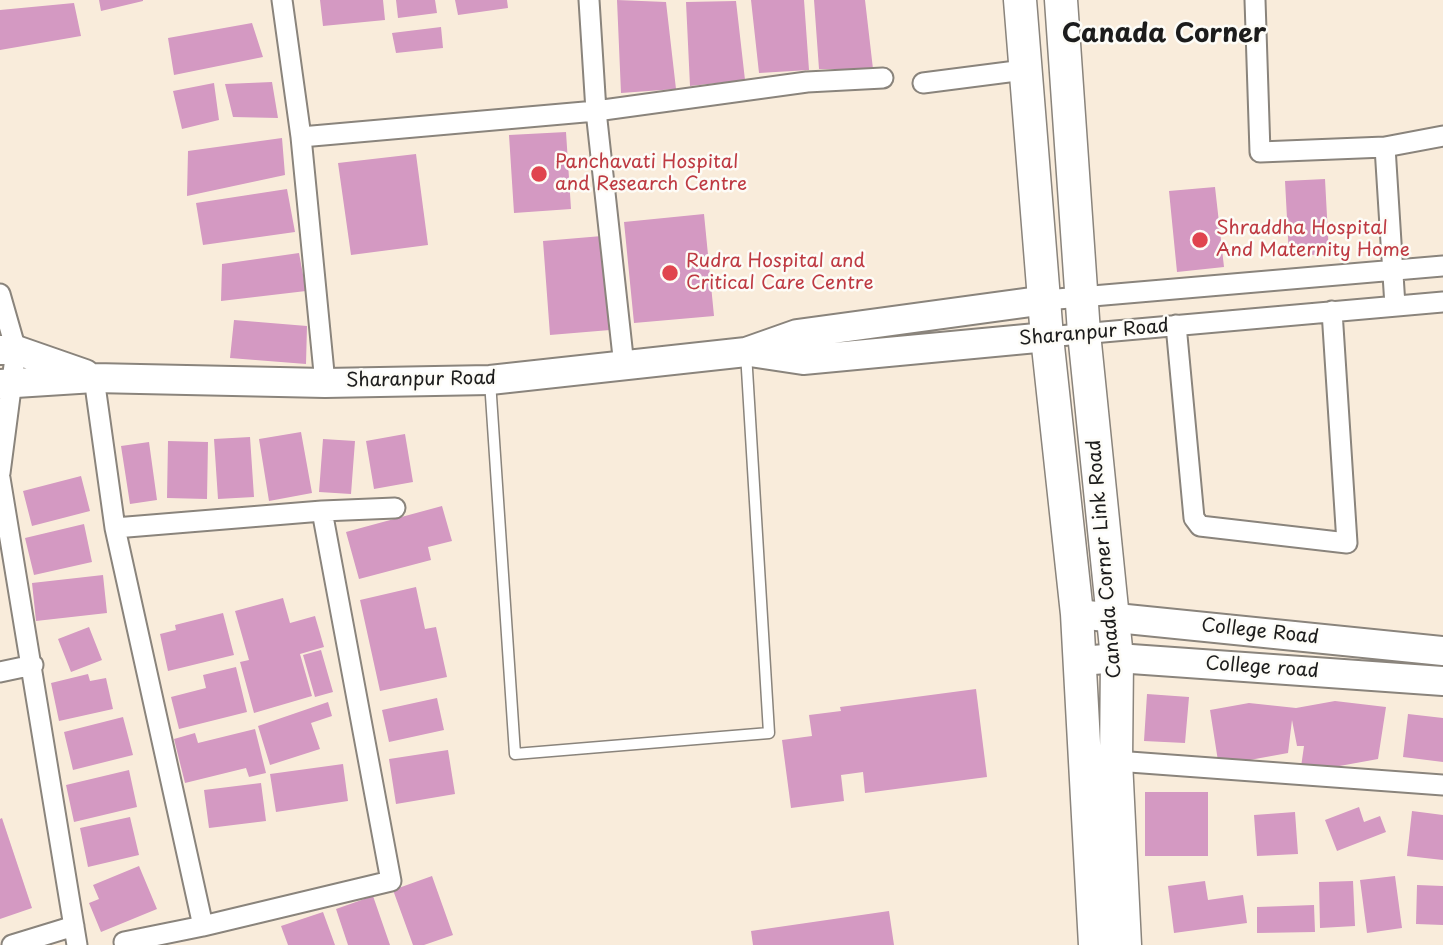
<!DOCTYPE html>
<style>
body{margin:0}
canvas{display:block;background:#f9ecdb}
</style>
<canvas width="1443" height="945"></canvas>
<script>
const ctx = document.querySelector('canvas').getContext('2d');
ctx.lineJoin = 'round';
function paint(path, color) { ctx.fillStyle = color; ctx.fill(path, 'evenodd'); }
const poly = rows => new Path2D(rows.map(r => 'M' + r).join(''));
function trace(path, color, width, dash) { ctx.strokeStyle = color; ctx.lineWidth = width; ctx.lineCap = dash ? 'butt' : 'round'; ctx.setLineDash(dash || []); ctx.stroke(path); }
function write(font, color, halo, rows, align = 'center') {
  ctx.font = font + ' "Playpen Sans",sans-serif'; ctx.lineWidth = 5; ctx.setLineDash([]); ctx.textBaseline = 'middle'; ctx.strokeStyle = halo; ctx.fillStyle = color; for (const [text, x, y, turn = 0] of rows) {
    ctx.save(); ctx.translate(x, y); ctx.rotate((+turn || 0) * Math.PI / 180); ctx.textAlign = isNaN(turn) ? turn : align; if (halo) ctx.strokeText(text, 0, 0); ctx.fillText(text, 0, 0); ctx.restore();
  }
}
paint(poly([
 [99,0,143,0,143,1,101,11],
 [320,0,383,0,385,20,323,26],
 [396,0,435,0,437,13,398,18],
 [455,0,507,0,508,8,458,15],
 [617,0,666,2,676,89,621,93],
 [751,0,804,0,809,70,759,73],
 [814,0,865,0,873,69,819,69],
 [736,1,745,80,690,86,686,2],
 [74,3,81,36,0,50,0,10],
 [252,23,263,57,174,75,168,38],
 [441,27,443,48,396,53,392,33],
 [272,82,278,118,233,117,225,84],
 [214,83,219,120,182,129,173,91],
 [566,132,571,209,514,213,509,135],
 [282,138,285,175,187,196,188,151],
 [416,154,428,245,351,255,338,163],
 [1325,179,1329,254,1289,256,1285,181],
 [1215,187,1224,267,1177,272,1169,191],
 [287,189,295,232,203,245,196,203],
 [704,214,714,316,634,323,624,222],
 [602,236,610,330,550,335,543,241],
 [299,253,306,291,221,301,222,264],
 [234,320,307,326,306,364,230,358],
 [301,432,312,493,269,501,259,439],
 [405,434,413,482,374,489,366,441],
 [250,437,254,497,218,499,214,439],
 [323,439,355,441,351,494,319,492],
 [168,441,208,442,207,499,167,498],
 [149,442,157,500,130,504,121,446],
 [81,476,90,511,32,526,23,491],
 [442,506,452,541,428,547,431,560,359,579,346,532],
 [84,524,92,562,34,575,25,538],
 [103,575,107,613,36,621,32,583],
 [416,587,425,629,436,627,447,677,380,691,360,600],
 [283,598,290,623,315,616,324,647,300,654,312,696,254,713,240,662,249,660,235,611],
 [223,613,234,655,168,671,160,634,176,630,175,625],
 [89,627,102,660,71,672,58,639],
 [321,650,333,692,315,697,303,655],
 [236,667,247,712,179,729,171,697,206,688,203,675],
 [88,674,90,681,106,678,113,709,59,721,51,683],
 [976,689,987,777,865,793,863,772,841,775,844,801,791,808,782,740,812,736,809,715,841,711,840,707],
 [1147,694,1189,697,1185,743,1144,741],
 [437,698,444,730,389,742,382,710],
 [1335,701,1386,707,1378,759,1323,769,1301,767,1304,746,1297,746,1292,720,1288,753,1233,763,1218,761,1210,710,1249,703,1296,708],
 [328,702,332,716,311,723,320,749,270,765,258,726],
 [1408,714,1443,718,1443,762,1403,757],
 [123,717,133,755,73,770,64,732],
 [255,729,266,773,249,777,246,768,185,783,174,739,195,733,198,743],
 [448,750,455,794,396,804,389,759],
 [343,764,348,801,276,812,270,774],
 [129,770,137,807,74,822,66,785],
 [261,783,266,821,209,828,204,790],
 [1145,792,1208,792,1208,856,1145,856],
 [1359,807,1364,822,1380,816,1386,832,1337,851,1325,820],
 [1412,811,1443,815,1443,860,1407,856],
 [1295,812,1298,854,1257,856,1254,815],
 [130,817,139,855,88,867,80,828],
 [2,818,32,908,0,919,0,819],
 [139,866,157,909,101,932,89,903,99,899,93,885],
 [432,876,453,935,424,945,413,945,393,890],
 [1395,876,1402,928,1367,933,1360,880],
 [1205,881,1208,900,1243,895,1247,923,1174,933,1168,886],
 [1353,881,1355,926,1320,928,1319,882],
 [1417,885,1443,886,1443,925,1416,924],
 [373,896,390,945,348,945,336,909],
 [1314,905,1315,932,1257,933,1257,907],
 [889,911,894,945,753,945,751,931],
 [323,912,335,945,288,945,281,926]
]), '#d499c2');
const lane = poly([
 [490,381,515,754,769,733,746,353]
]);
const street = poly([
 [282,0,301,137,325,383],
 [589,0,596,111,624,366],
 [1255,0,1260,152,1385,147,1395,306],
 [923,83,1024,70],
 [301,137,596,111,807,82,883,78],
 [1385,147,1443,136],
 [0,294,16,350,0,473],
 [1046,300,1443,266],
 [1176,325,1194,518,1200,526,1347,543,1332,311],
 [1047,337,1443,302],
 [94,378,115,528],
 [0,478,77,945],
 [322,511,391,881,203,926,115,528,322,511],
 [322,511,395,508],
 [0,672,33,665],
 [1116,761,1443,785],
 [124,942,203,926],
 [12,945,74,926]
]);
const secondary = poly([
 [0,350,16,350,85,374],
 [750,352,803,360,1047,337],
 [0,384,94,378,325,383,490,380,746,352,797,334,1046,300],
 [1077,614,1443,651],
 [1081,661,1117,658,1443,681]
]);
const primary = poly([
 [1020,0,1047,337,1077,614,1095,945],
 [1061,0,1084,333,1117,658,1116,761,1125,945]
]);
trace(lane, '#8a847c', 13);
trace(street, '#8a847c', 23);
trace(secondary, '#8a847c', 32);
trace(primary, '#8a847c', 35);
trace(lane, '#fff', 10);
trace(street, '#fff', 19);
trace(secondary, '#fff', 28);
trace(primary, '#fff', 32);
for (const [x, y, r, color] of [
 [539,174,9,"#e0444e"],
 [1200,240,9,"#e0444e"],
 [670,273,9,"#e0444e"]
]) { const dot = new Path2D(); dot.arc(x, y, r, 0, 2 * Math.PI); ctx.fillStyle = color; ctx.fill(dot); trace(dot, '#fdfcf7', 2.5); }
write('19px', '#be3a42', '#fdfcf7', [
 ["Panchavati Hospital",555,163],
 ["and Research Centre",555,185],
 ["Shraddha Hospital",1216,229],
 ["And Maternity Home",1216,251],
 ["Rudra Hospital and",686,262],
 ["Critical Care Centre",686,284]
], 'left');
write('19px', '#1c1c1c', '#fdfcf7', [
 ["Sharanpur Road",1094,333,-5],
 ["Sharanpur Road",421,380,-1],
 ["Canada Corner Link Road",1105,559,-95],
 ["College Road",1260,632,6],
 ["College road",1262,668,4]
]);
write('bold 26px', '#1c1c1c', '#fdfcf7', [
 ["Canada Corner",1164,35]
]);
</script>
